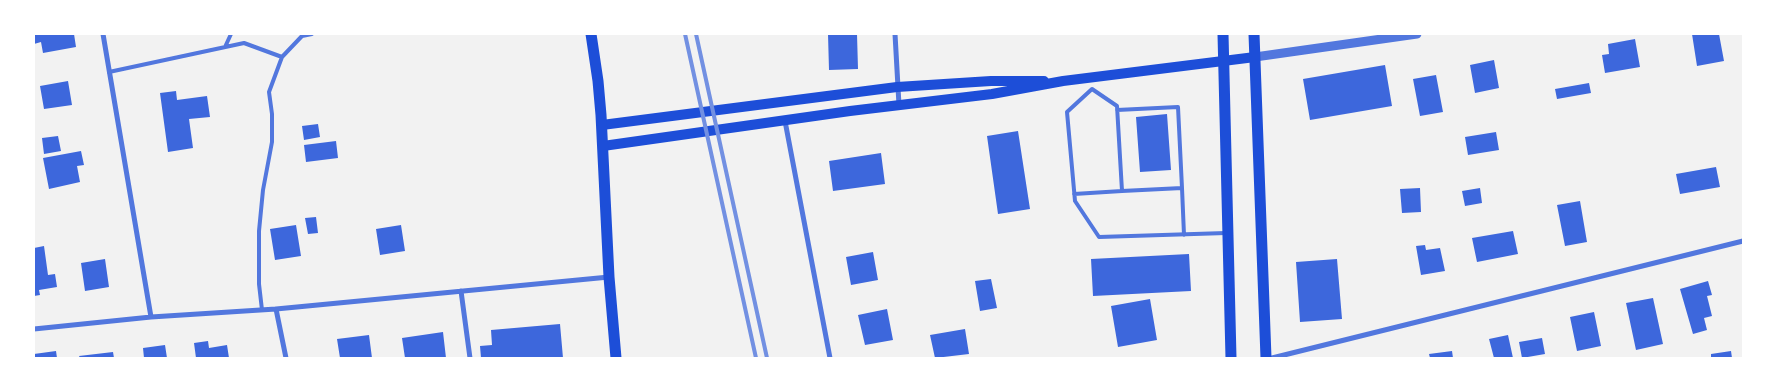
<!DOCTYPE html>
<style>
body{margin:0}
#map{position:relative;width:1777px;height:392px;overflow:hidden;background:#f2f2f2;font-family:Ubuntu,sans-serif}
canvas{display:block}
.frame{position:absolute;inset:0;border:35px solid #fff;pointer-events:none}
</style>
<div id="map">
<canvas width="1777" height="392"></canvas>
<div class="frame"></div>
</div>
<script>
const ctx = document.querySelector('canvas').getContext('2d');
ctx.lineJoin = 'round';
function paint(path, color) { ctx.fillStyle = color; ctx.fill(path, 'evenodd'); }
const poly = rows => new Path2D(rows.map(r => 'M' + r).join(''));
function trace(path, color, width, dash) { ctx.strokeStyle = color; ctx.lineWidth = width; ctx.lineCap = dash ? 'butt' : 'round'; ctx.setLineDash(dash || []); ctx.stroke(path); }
paint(poly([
 [34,34,74,34,76,47,43,53,41,42,34,44],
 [828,34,857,34,858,69,829,70],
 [1692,34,1719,34,1724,61,1697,66],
 [1635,39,1640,67,1605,73,1602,55,1609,54,1608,44],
 [1494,60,1499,88,1475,93,1470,65],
 [1385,65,1392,106,1310,120,1303,79],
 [1436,75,1443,112,1420,116,1413,79],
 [68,81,72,105,44,109,40,86],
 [1589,83,1591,93,1557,99,1555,89],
 [176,91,177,100,207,96,210,117,189,119,193,148,168,152,160,93],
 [1167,114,1171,170,1140,172,1136,117],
 [318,124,320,137,304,140,302,126],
 [1018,131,1030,209,998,214,987,136],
 [1496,132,1499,150,1468,155,1465,137],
 [58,136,61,151,44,154,42,138],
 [336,141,338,158,306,162,304,145],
 [81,151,84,165,77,166,80,182,49,189,43,158],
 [881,153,885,184,833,191,829,161],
 [1716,167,1720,187,1680,194,1676,174],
 [1420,188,1421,212,1402,213,1400,189],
 [1480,188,1482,203,1465,206,1462,191],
 [1580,201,1587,242,1565,246,1557,205],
 [316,217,318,233,308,234,305,218],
 [296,225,301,256,275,260,270,229],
 [401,225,405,251,380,255,376,229],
 [1513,231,1518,254,1477,262,1472,238],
 [1425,245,1426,250,1440,248,1445,271,1421,275,1416,246],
 [44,246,48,275,55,274,57,287,39,290,40,295,34,296,34,248],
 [873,252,878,280,851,285,846,257],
 [1189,254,1191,291,1093,296,1091,259],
 [105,259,109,287,85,291,81,263],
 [1337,259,1342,319,1300,322,1296,262],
 [991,279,997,308,980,311,975,281],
 [1708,281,1712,295,1707,296,1712,316,1704,318,1707,330,1693,334,1680,289],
 [1653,298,1663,344,1636,350,1626,303],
 [1150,299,1157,340,1118,347,1111,306],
 [887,309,893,340,865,345,858,315],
 [1594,312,1601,346,1577,351,1570,317],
 [560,324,563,358,481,358,480,346,492,345,491,330],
 [965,329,969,354,935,358,930,335],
 [443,332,446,358,405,358,402,338],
 [369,335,372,358,340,358,337,339],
 [1508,335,1513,358,1494,358,1489,339],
 [1542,338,1545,354,1522,358,1519,342],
 [208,341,209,348,227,345,229,358,196,358,194,343],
 [165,345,167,358,144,358,143,348],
 [56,351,57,358,34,358,34,354],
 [1452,351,1453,358,1430,358,1429,354],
 [1731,351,1732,358,1711,358,1711,354],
 [113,352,114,358,80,358,79,356]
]), '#3d67dc');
trace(poly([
 [225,47,231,34],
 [109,72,244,43,282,57],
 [1117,110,1178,107,1182,188,1122,191,1117,106,1092,89,1067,112,1075,201,1099,237,1226,233],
 [1182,188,1184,235],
 [1074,194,1122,191],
 [262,310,259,284,259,231,263,190,272,142,272,114,269,92,282,57,302,36,312,34]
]), '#5277de', 4);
trace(poly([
 [103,34,151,317],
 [895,34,899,105],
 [785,121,830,358],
 [461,291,470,358],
 [276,309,286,358],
 [34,329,151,317,276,309,609,277],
 [1272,358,1743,241]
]), '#5277de', 5);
trace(poly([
 [1255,57,1417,34]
]), '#5277de', 9);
trace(poly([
 [602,125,897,87,991,81,1044,81],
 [603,146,850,111,992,94,1063,81,1255,57]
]), '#1d4ed8', 10);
trace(poly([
 [591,34,598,81,601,115,609,277,616,358],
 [1223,34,1231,358],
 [1254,34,1266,358]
]), '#1d4ed8', 11);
trace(poly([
 [685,34,756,358],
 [696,34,767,358]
]), '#7290e2', 4);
</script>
